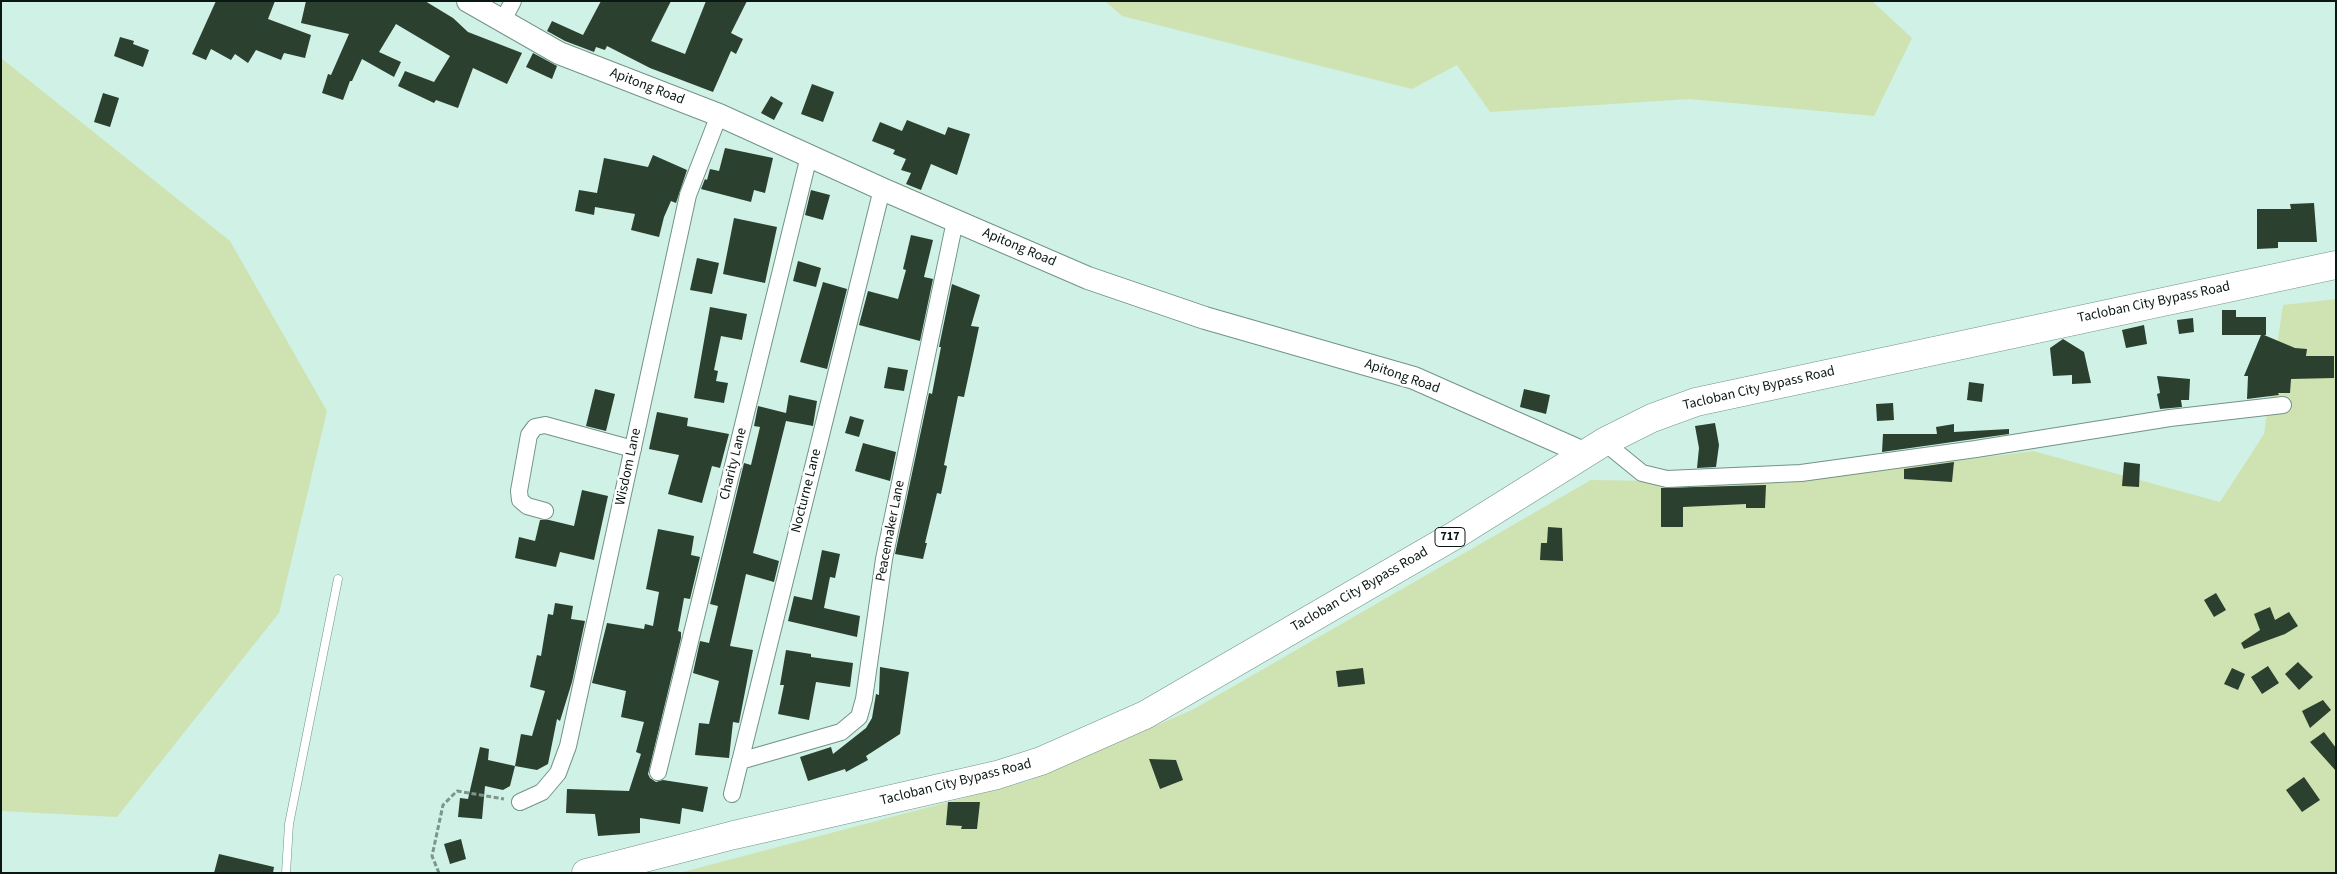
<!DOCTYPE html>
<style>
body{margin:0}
#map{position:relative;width:2337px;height:874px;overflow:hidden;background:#cff1e6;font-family:"Source Sans 3",sans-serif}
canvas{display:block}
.frame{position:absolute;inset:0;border:2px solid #0a1713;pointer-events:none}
</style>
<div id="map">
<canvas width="2337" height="874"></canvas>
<div class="frame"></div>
</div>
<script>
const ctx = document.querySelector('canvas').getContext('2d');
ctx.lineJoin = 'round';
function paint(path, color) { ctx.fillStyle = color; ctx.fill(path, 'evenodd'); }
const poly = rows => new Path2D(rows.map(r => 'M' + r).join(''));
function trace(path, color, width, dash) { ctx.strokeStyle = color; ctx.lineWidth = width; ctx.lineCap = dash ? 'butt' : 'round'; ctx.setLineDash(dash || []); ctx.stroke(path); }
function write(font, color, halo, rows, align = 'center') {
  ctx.font = font + ' "Source Sans 3",sans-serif'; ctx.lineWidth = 5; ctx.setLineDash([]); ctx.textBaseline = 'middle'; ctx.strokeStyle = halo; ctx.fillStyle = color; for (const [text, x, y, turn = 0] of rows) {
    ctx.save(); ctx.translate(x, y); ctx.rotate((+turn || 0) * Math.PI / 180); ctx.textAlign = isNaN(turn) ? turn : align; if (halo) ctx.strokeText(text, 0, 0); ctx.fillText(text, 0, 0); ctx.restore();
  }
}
paint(poly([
 [1105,1,1872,1,1912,38,1874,116,1689,99,1490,112,1457,65,1412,89,1122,16],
 [1,58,230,241,327,411,279,613,117,817,1,811],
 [2336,299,2336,873,679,873,1028,781,1194,709,1591,480,1785,483,2033,451,2220,502,2264,434,2283,305]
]), '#cfe3b2');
paint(poly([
 [216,1,275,1,268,19,311,35,305,58,284,53,281,60,256,50,248,63,235,54,231,60,211,49,206,60,192,54],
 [306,1,425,1,453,18,468,32,522,53,507,84,473,68,458,108,436,100,434,103,398,86,405,71,434,82,450,56,396,24,379,52,401,62,394,77,362,59,352,81,350,81,343,100,322,93,328,74,331,75,349,34,301,23],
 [601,1,671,1,651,41,685,54,706,1,747,1,731,33,743,39,736,54,731,51,713,92,650,68,607,46,605,50,596,47,594,52,565,41,547,31,552,21,583,35],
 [120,37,134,41,133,44,149,50,143,67,114,56],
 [533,53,557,66,552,79,526,67],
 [812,84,834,92,823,122,801,114],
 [103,93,119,98,110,127,94,122],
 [771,96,783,103,774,120,761,113],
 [907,120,945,135,948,127,970,134,957,175,931,164,921,190,906,184,911,173,901,170,906,159,893,154,895,150,872,141,880,122,902,131],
 [725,148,773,158,765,193,754,190,751,202,701,189,705,179,707,180,710,169,719,171],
 [653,155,687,170,676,203,671,201,664,217,659,237,631,230,635,214,595,207,594,215,575,211,579,190,597,193,604,158,648,167],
 [811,190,830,195,823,220,805,215],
 [2314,203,2317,242,2278,242,2278,248,2257,249,2257,209,2291,209,2290,204],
 [734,218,777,227,765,283,723,274],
 [911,235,933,240,924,277,933,279,920,341,859,325,868,291,898,299,906,270,903,269],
 [697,258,719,263,712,294,690,290],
 [798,261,821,268,816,287,793,281],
 [823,282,847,289,827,369,800,362],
 [952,284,980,295,971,326,979,327,964,397,958,396,944,465,947,466,941,494,937,493,925,543,927,543,923,559,895,554,929,393,932,394,941,347,939,347],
 [710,307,747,314,742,340,721,336,714,370,718,371,716,381,728,383,724,403,694,398],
 [2222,310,2236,310,2236,317,2266,317,2266,335,2264,335,2295,348,2307,349,2306,356,2334,356,2334,378,2291,379,2290,393,2278,393,2279,395,2247,399,2248,376,2244,376,2261,335,2222,335],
 [2193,318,2194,332,2179,334,2177,320],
 [2144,325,2147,344,2126,348,2122,330],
 [2063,339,2084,352,2091,383,2072,384,2072,375,2053,376,2050,348],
 [888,367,908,370,904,391,884,388],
 [2157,376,2190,379,2189,400,2181,400,2182,407,2160,409,2157,394,2160,393],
 [1969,382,1984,384,1982,402,1967,400],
 [595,389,615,394,606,431,586,426],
 [1524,389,1550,395,1546,414,1520,407],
 [789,395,817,401,813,426,786,421,753,553,779,561,774,582,746,574,730,646,753,650,739,723,733,722,729,758,695,755,699,723,709,724,719,681,693,673,700,641,709,643,718,606,710,604,744,463,751,465,760,427,754,426,758,406,786,413],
 [1893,403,1894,420,1877,421,1876,404],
 [657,412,688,418,687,426,729,434,720,468,712,466,702,503,668,494,679,455,649,449],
 [850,416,864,420,859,437,845,433],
 [1715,423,1719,445,1716,467,1697,468,1699,448,1695,426],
 [1954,424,1954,432,2009,429,2009,434,1882,452,1883,434,1937,434,1936,427],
 [863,443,896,452,890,481,855,471],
 [1954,462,1952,482,1904,479,1904,469],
 [2124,462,2140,464,2139,487,2122,486],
 [1766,485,1765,508,1746,508,1746,504,1683,507,1683,527,1661,527,1661,488],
 [582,490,608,496,594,560,560,552,556,567,515,558,519,537,535,541,540,520,549,520,574,526],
 [1548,527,1562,528,1563,561,1540,560,1541,543,1547,543],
 [658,529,694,536,691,555,700,557,690,599,684,598,678,631,681,632,681,638,648,774,650,778,656,782,663,780,708,787,703,812,682,808,680,824,640,818,640,833,598,836,595,814,566,813,567,789,629,791,641,754,636,752,644,722,621,717,626,691,592,683,607,623,644,629,645,624,653,626,659,592,646,589],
 [822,550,840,554,835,578,830,577,824,608,860,616,857,637,788,621,794,596,812,600],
 [2216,593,2226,610,2214,617,2204,600],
 [555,603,573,606,571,619,585,621,572,682,560,721,557,719,548,764,537,770,515,766,521,734,532,736,545,691,530,687,537,655,541,656,548,614,553,615],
 [2270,607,2275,620,2289,612,2298,626,2285,634,2244,649,2241,643,2260,630,2254,614],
 [786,650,811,654,811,657,853,663,850,687,816,682,809,720,778,714,784,685,780,685],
 [2298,662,2313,677,2299,690,2285,674],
 [2268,666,2279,683,2262,694,2251,677],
 [880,667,909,672,900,734,866,756,868,760,846,772,845,769,808,781,800,757,831,747,833,754,866,728,872,718,876,694,879,695],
 [1363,668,1365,684,1338,687,1336,671],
 [2232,668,2245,674,2238,690,2224,684],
 [2323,700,2331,710,2310,728,2302,711],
 [2324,732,2336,748,2336,771,2310,742],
 [480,747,489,749,488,760,515,766,510,786,503,790,485,786,482,819,458,817,460,798,468,799],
 [1149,759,1176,760,1183,780,1160,789],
 [2304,777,2320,800,2302,812,2286,790],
 [948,802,980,802,977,829,961,829,962,826,946,825],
 [461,839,466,859,450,864,444,844],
 [219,854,274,867,273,873,214,873]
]), '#2b402f');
const lane = poly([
 [286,873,289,824,338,579]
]);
const street = poly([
 [502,22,513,1],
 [1604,442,1642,473,1667,479,1801,473,1976,449,2170,418,2283,405],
 [545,511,527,506,520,500,519,491,529,435,535,427,545,425,633,449],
 [740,761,841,732,859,717,864,699,884,559,955,221],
 [658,772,809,156],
 [732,794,882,189],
 [520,802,542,792,558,773,568,746,688,195,719,115]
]);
const secondary = poly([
 [468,1,559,53,719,115,882,189,1088,278,1205,318,1414,378,1586,454]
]);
const highway = poly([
 [586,873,734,835,997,775,1041,761,1145,715,1457,534,1604,442,1652,418,1696,402,2336,265]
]);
trace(lane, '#729388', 9);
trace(street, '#729388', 18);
trace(secondary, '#729388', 24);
trace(highway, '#729388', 29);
trace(poly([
 [439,873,432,856,443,805,457,791,504,799]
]), '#7c958d', 3, [5, 2.5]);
trace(lane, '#fff', 8);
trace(street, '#fff', 16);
trace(secondary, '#fff', 22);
trace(highway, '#fff', 28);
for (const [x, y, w] of [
 [1450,537,30]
]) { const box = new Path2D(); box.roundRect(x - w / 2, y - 9.5, w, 19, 4); ctx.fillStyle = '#fff'; ctx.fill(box); trace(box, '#0a1713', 1); }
write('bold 12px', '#0a1713', null, [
 ["717",1450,537]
]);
write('14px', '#0a1713', '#fff', [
 ["Apitong Road",647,87,21],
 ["Apitong Road",1019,248,23],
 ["Tacloban City Bypass Road",2154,303,-12],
 ["Apitong Road",1402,377,19],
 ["Tacloban City Bypass Road",1759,389,-13],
 ["Charity Lane",734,464,-76],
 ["Wisdom Lane",629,467,-78],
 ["Nocturne Lane",807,491,-76],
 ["Peacemaker Lane",891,531,-79],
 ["Tacloban City Bypass Road",1360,590,-30],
 ["Tacloban City Bypass Road",956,783,-14]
]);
</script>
